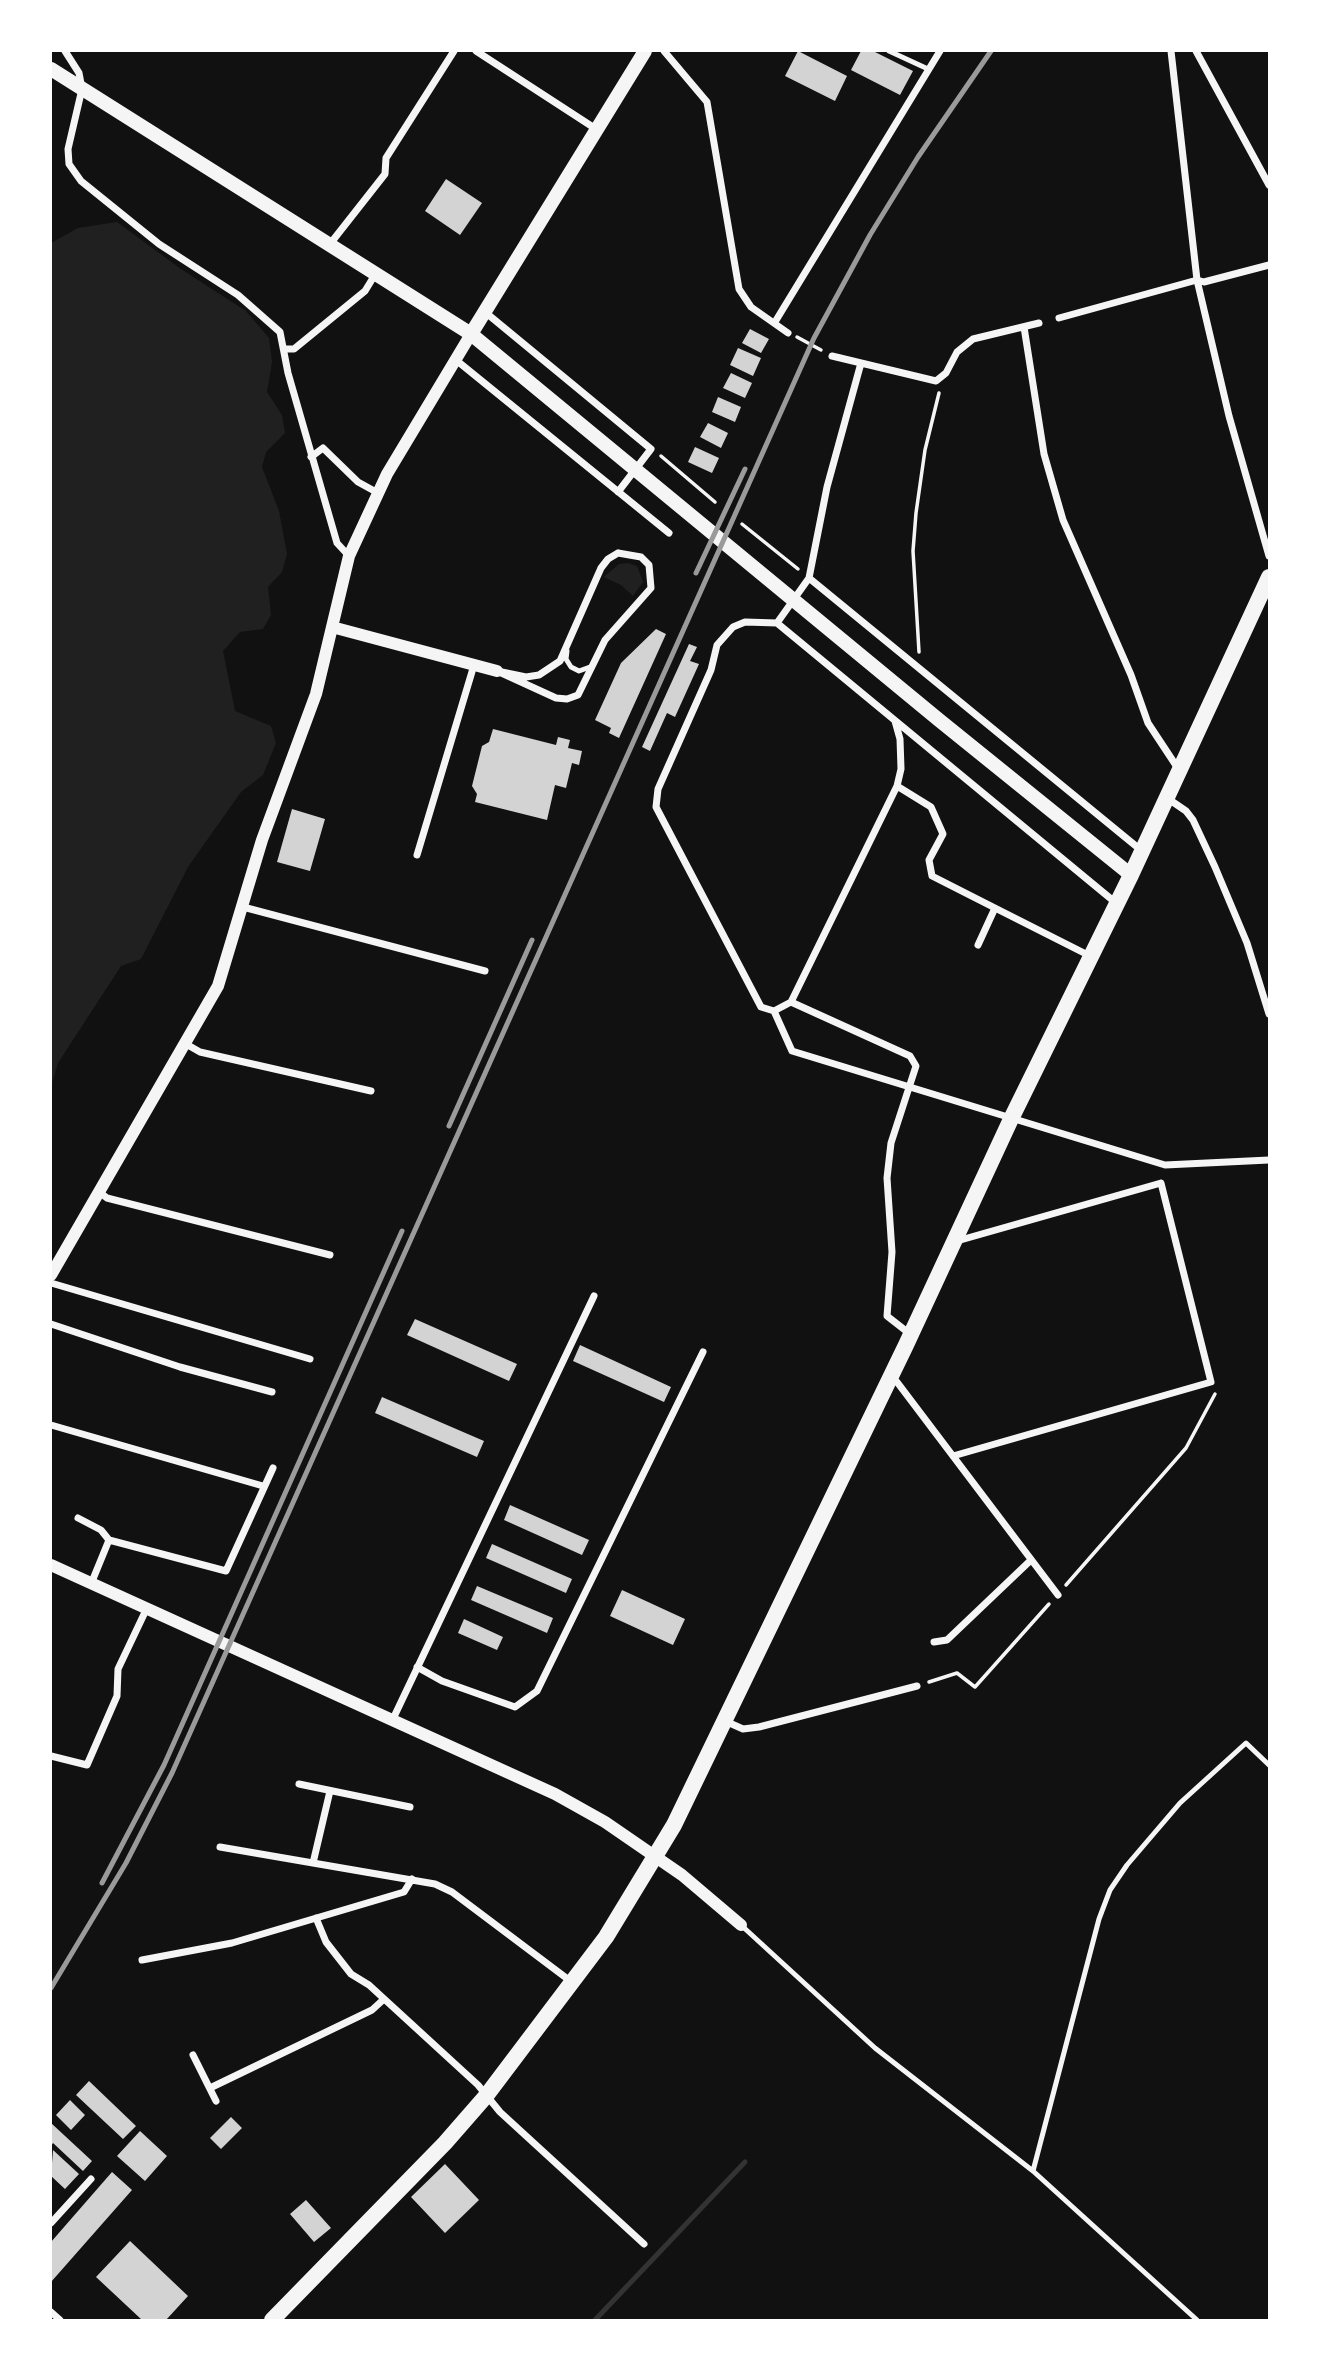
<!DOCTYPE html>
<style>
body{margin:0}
#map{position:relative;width:1320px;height:2371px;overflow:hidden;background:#111;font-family:Barlow,sans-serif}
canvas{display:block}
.frame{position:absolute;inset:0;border:52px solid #fff;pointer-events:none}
</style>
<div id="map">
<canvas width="1320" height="2371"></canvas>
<div class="frame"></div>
</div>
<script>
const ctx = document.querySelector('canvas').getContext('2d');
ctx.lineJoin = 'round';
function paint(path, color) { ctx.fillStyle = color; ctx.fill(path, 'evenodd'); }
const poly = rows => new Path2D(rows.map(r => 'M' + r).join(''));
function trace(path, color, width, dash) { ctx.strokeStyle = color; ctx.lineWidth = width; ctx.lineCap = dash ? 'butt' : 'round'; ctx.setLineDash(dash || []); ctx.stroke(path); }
paint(poly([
 [117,222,181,269,246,311,269,338,272,362,267,392,282,415,285,433,266,452,262,467,279,511,287,554,282,572,268,587,271,615,263,629,240,632,223,651,235,711,271,726,276,743,263,775,241,792,188,867,141,959,121,966,58,1063,51,1086,51,243,78,228],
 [628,563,637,566,643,582,633,596,621,585,604,577,619,564]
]), '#202020');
trace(poly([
 [595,2320,745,2162]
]), '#333', 5);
paint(poly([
 [798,51,847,76,835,101,785,76],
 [861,51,873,51,913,71,900,95,851,70],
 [446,179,482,203,460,235,425,211],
 [750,329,769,339,761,353,742,343],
 [738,348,761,358,753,376,730,365],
 [731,373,752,383,745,398,723,388],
 [718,397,741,407,735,422,712,412],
 [708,423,728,433,721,448,700,437],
 [695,447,719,458,712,473,688,462],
 [656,629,666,634,619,738,609,733,611,728,595,720,621,663],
 [689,644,697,647,690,661,699,664,675,717,667,713,650,751,642,747],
 [493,729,556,745,558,737,570,740,568,748,582,751,579,765,572,763,566,788,555,785,547,820,475,802,477,794,472,786,482,746,489,742],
 [292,809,325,819,310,871,277,862],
 [415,1319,517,1364,509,1381,407,1335],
 [580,1345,671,1387,664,1402,573,1361],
 [382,1397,484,1441,477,1457,375,1413],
 [510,1505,589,1540,582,1555,504,1520],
 [492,1544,572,1579,566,1593,486,1558],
 [477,1586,553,1618,547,1633,471,1600],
 [622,1590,685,1619,673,1645,610,1616],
 [464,1619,503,1637,497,1650,458,1633],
 [89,2081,136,2126,123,2139,76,2095],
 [70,2100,85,2115,71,2130,56,2115],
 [231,2117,242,2128,221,2149,210,2138],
 [51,2123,92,2161,83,2171,53,2143,51,2146],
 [140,2131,167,2156,145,2181,117,2156],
 [53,2150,79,2174,65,2189,51,2176],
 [445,2164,479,2200,445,2233,411,2197],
 [112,2172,132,2190,51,2282,51,2242],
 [306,2200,331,2228,314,2242,290,2214],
 [130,2241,188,2296,166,2320,142,2320,96,2277]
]), '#d3d3d3');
trace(poly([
 [797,337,821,350],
 [661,456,715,502],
 [742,524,798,569],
 [919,652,913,551,916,513,925,450,939,393],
 [1066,1585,1186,1448,1215,1394],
 [929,1682,957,1673,975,1687,1049,1604]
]), '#f5f5f5', 3.5);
trace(poly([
 [889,51,928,69],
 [567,651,566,659,571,667,579,671,590,667],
 [742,1926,875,2048,1033,2171,1197,2320],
 [1033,2171,1099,1919,1110,1890,1127,1865,1180,1803,1246,1743,1269,1765]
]), '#f5f5f5', 5);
trace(poly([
 [65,51,79,73,82,89,68,149,69,164,81,181,159,244,238,295,280,332,288,373,337,543,349,556],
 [476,51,596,129],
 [664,51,707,102,739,289,751,307,788,333],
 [1171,51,1197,280,1229,416,1269,556],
 [1196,51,1269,185],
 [330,244,385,174,386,158,454,51],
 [485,312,651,449,618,492],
 [1059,318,1197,280,1204,282,1269,265],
 [775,322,940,51],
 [1024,327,1044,454,1063,520,1131,675,1148,723,1179,770],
 [286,349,294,349,365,291,376,273],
 [832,356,936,381,946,373,957,352,973,339,1039,323],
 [456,360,669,533],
 [311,457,323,448,358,482,378,493],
 [618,553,641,557,649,565,651,588,605,640,578,695,567,699,556,698,497,671,526,677,539,675,560,661,601,568,608,559,618,553],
 [809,578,827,487,861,363],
 [777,623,809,578,1142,851],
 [897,786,931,807,943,834,929,860,932,876,995,908],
 [1167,798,1186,811,1193,820,1215,867,1247,943,1269,1014],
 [417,855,474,665],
 [1116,903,777,623,745,622,733,627,717,645,711,670,658,789,656,807,761,1007,774,1011,792,1051,1165,1165,1269,1160],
 [243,907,485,971],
 [978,945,995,908,1090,956],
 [791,1002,897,786,901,769,900,739,895,721],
 [774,1011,791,1002,910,1056,916,1066,891,1143,887,1178,892,1252,887,1316,910,1334],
 [186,1044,200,1052,371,1091],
 [98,1191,107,1198,330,1255],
 [51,1283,310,1359],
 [51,1324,180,1367,272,1392],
 [889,1377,897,1382,1058,1595],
 [51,1425,263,1486],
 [953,1456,1211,1382,1161,1183,957,1241],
 [78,1518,101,1530,109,1540,226,1571,273,1468],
 [91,1584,109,1540],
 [934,1642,947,1640,1031,1560],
 [417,1667,442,1681,515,1707,537,1691,703,1352],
 [392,1721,594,1296],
 [725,1721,743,1729,759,1727,917,1686],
 [51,1756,87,1765,117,1696,118,1669,146,1610],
 [299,1784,410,1807],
 [220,1847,435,1884,452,1892,573,1983],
 [313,1863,330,1791],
 [316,1918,326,1942,351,1974,369,1985,478,2085,500,2112,644,2244],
 [142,1960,232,1943,404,1892,412,1879],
 [193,2055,216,2101],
 [210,2088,372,2010,384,1999],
 [51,2223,91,2179],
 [51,2312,60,2320]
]), '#f5f5f5', 7);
trace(poly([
 [332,627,497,671],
 [51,1275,218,986,262,840,316,694,349,556,387,474,471,334],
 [51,1565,555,1794,605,1822,682,1875,741,1925]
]), '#f5f5f5', 12);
trace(poly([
 [51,69,471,334,939,720,1131,875],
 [471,334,645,51]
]), '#f5f5f5', 14);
trace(poly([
 [272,2320,445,2143,486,2096,606,1937,674,1825,906,1345,1011,1119,1131,875,1269,577]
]), '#f5f5f5', 16);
trace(poly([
 [696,573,745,469],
 [449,1126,532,940],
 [102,1883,164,1765,402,1231],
 [51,1988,126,1863,172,1773,814,338,870,235,918,157,991,51]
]), '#9a9a9a', 5);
</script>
